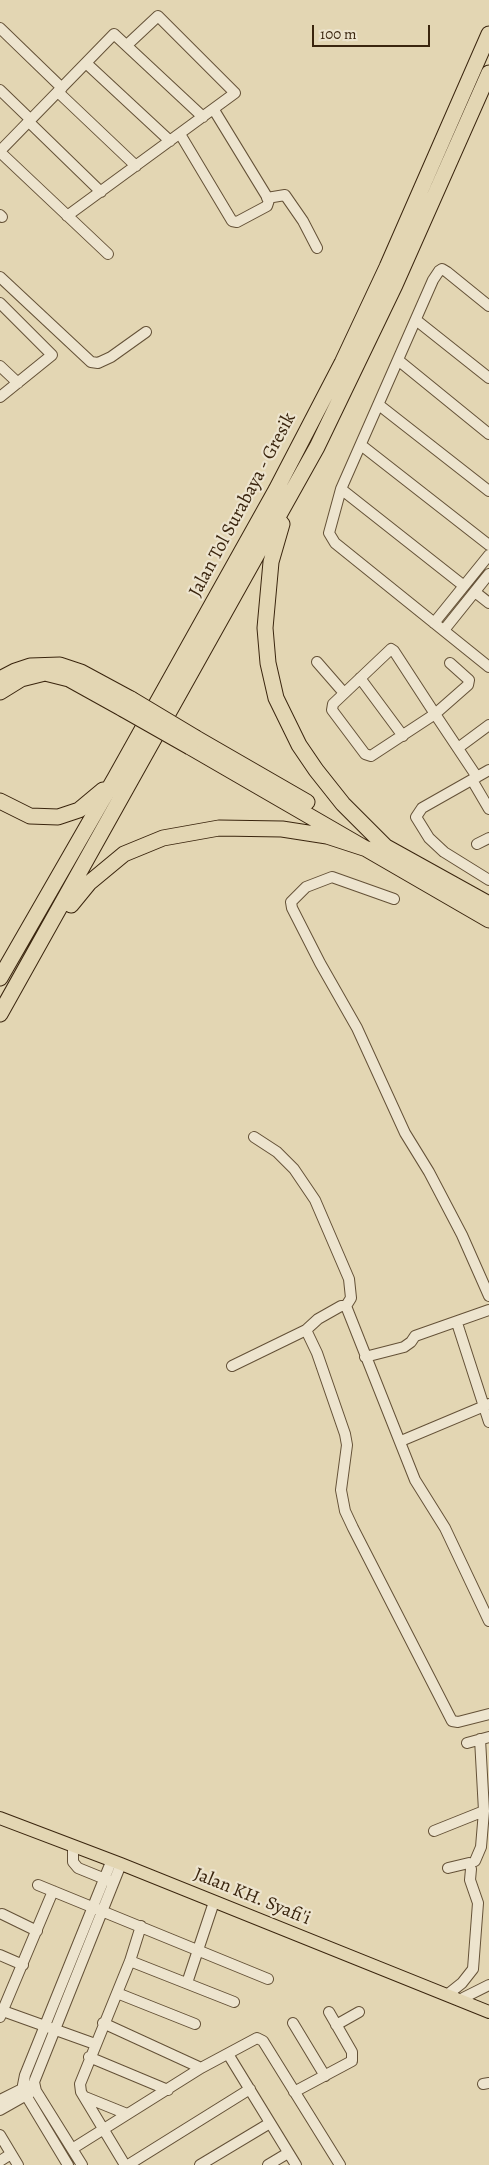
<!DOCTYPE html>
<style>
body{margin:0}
#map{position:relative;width:489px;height:2165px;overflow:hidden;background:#e3d6b3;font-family:Alegreya,serif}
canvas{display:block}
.scale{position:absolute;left:312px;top:25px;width:118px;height:22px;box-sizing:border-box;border:2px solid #3a250e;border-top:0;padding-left:6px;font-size:15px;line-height:18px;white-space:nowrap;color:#3a250e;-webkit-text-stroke:4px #ede4ce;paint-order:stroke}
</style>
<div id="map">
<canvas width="489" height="2165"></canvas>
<div class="scale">100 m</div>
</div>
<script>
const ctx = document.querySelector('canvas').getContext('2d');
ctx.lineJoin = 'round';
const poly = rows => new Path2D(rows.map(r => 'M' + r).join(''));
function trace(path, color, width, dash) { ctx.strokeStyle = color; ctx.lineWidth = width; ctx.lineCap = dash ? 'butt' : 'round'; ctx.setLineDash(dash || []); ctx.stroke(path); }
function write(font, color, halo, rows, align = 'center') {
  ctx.font = font + ' Alegreya,serif'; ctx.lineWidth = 4.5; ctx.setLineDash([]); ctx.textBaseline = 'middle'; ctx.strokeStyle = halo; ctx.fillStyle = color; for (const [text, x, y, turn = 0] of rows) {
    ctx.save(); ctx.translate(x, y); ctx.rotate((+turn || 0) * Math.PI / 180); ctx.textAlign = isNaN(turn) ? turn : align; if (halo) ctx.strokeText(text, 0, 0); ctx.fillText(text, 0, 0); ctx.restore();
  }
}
const minor = poly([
 [0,28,62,88],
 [86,63,170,141],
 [0,90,31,120],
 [58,92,136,166],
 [29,122,101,192],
 [180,134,232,221,237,222,267,206,269,200,214,110],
 [0,151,114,34,203,117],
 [0,152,108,254],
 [267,198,285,195,303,221,317,248],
 [0,215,2,217],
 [67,216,235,93,158,16,127,45],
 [0,277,91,362,98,363,111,357,146,332],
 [0,303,52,355,0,397],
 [489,306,447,272,442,269,439,271,433,280,341,489,329,533,335,543,489,667],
 [416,320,489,378],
 [398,360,489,434],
 [0,366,18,383],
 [379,405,489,491],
 [361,445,489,545],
 [341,489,464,586],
 [475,592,489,603],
 [434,623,489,555],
 [444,630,489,574],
 [317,662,344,693],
 [450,663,469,680,468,685,435,714,371,756,365,754,332,710,333,704,391,649,394,651,435,714,477,777],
 [360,678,403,736],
 [458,748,489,725],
 [489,770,422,808,416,817,429,838,444,852,489,880],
 [472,780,489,809],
 [477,844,489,838],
 [394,899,332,877,306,887,291,902,292,908,320,963,357,1028,405,1133,429,1172,462,1235,489,1296],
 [254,1137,277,1152,294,1169,315,1200,349,1279,351,1298,346,1306],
 [457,1323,489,1422],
 [306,1330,317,1353,345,1434,347,1445,341,1490,345,1511,353,1528,452,1721,458,1722,489,1714],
 [365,1357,404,1347,411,1342,415,1336,489,1310],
 [232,1366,306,1330,318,1319,341,1306,346,1306,415,1480,445,1528,489,1621],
 [401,1441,489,1404],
 [467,1743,489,1737],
 [434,1831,484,1811],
 [73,1847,73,1862,78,1868,110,1881],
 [475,1861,481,1847,484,1811,480,1739],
 [448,1868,469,1863],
 [38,1885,268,1979],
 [2,1914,37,1931],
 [0,1955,23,1965],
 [130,1961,234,2002],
 [187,1983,214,1902],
 [117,1993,195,2024],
 [447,1995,462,1983,473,1969,478,1903,470,1880,471,1869],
 [459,2000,489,1985],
 [3,2011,95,2044],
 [0,2017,53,1891],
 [103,2023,201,2068],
 [293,2023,325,2076],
 [336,2025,359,2012],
 [228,2054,296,2165],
 [89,2057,168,2090],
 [483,2084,489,2083],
 [294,2092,352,2061,352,2052,329,2012],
 [85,2097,127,2114],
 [0,2100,28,2086],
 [0,2110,30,2093],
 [0,2135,18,2165],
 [72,2149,201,2068,257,2038,263,2041,340,2165],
 [0,2161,11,2154],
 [68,2165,27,2097,23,2085,25,2075,111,1862],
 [82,2165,36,2091,34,2082,121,1864],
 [125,2165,81,2092,80,2084,130,1961,141,1926],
 [128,2165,250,2089],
 [200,2165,270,2123],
 [268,2165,288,2153]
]);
const major = poly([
 [0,1818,121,1864,489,2012]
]);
const highway = poly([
 [282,524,271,562,265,628,268,663,276,698,299,745,316,770,343,804,387,848],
 [0,679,15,671,30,666,60,665,81,672,131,699],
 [0,692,21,679,45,673,69,679,123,709],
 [196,738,307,802],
 [190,747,489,920],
 [0,801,30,816,58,817,79,810,103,790],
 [379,843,489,904],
 [71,905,89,883,124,854,163,838,219,828,282,829,327,836,370,850],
 [0,978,115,778,276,490,342,363,387,267,489,34],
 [0,1014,317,447,395,285,489,73]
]);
trace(minor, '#645137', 12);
trace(major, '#3a250e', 14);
trace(highway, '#3a250e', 17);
trace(minor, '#ede4ce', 10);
trace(major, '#e3d6b3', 12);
trace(highway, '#e3d6b3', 15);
const highwayBridge = poly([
 [131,699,196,738],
 [123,709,190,747]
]);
trace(highwayBridge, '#3a250e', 17, []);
trace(highwayBridge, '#e3d6b3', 15);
write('19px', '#3a250e', '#ede4ce', [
 ["Jalan Tol Surabaya - Gresik",243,505,-62],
 ["Jalan KH. Syafi'i",252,1897,22]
]);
</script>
